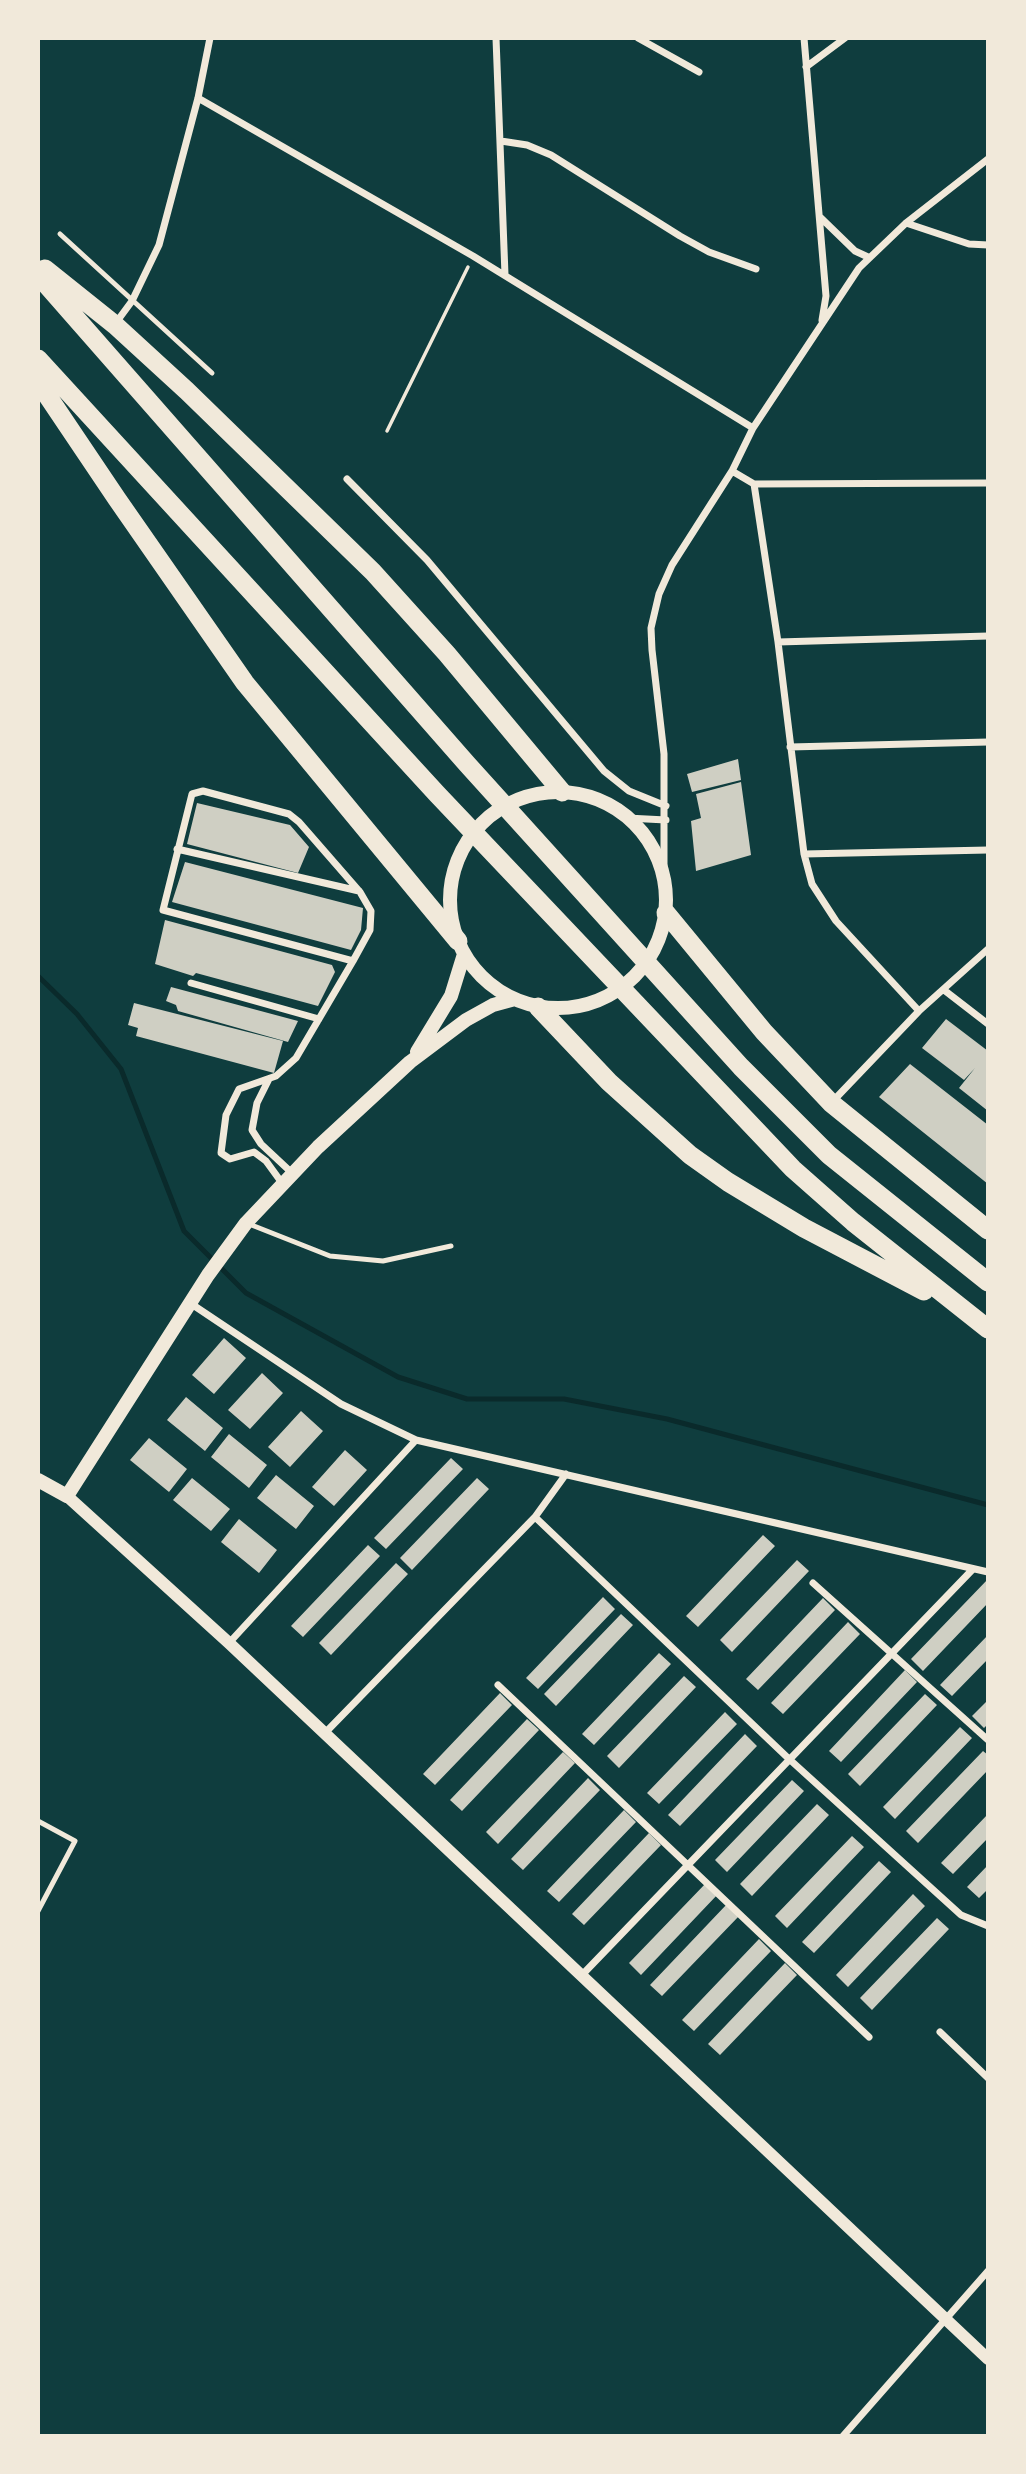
<!DOCTYPE html>
<style>
body{margin:0}
#map{position:relative;width:1026px;height:2474px;overflow:hidden;background:#0f3d3e;font-family:Figtree,sans-serif}
canvas{display:block}
.frame{position:absolute;inset:0;border:40px solid #f1e9da;pointer-events:none}
</style>
<div id="map">
<canvas width="1026" height="2474"></canvas>
<div class="frame"></div>
</div>
<script>
const ctx = document.querySelector('canvas').getContext('2d');
ctx.lineJoin = 'round';
const poly = rows => new Path2D(rows.map(r => 'M' + r).join(''));
function trace(path, color, width, dash) { ctx.strokeStyle = color; ctx.lineWidth = width; ctx.lineCap = dash ? 'butt' : 'round'; ctx.setLineDash(dash || []); ctx.stroke(path); }
function paint(path, color) { ctx.fillStyle = color; ctx.fill(path, 'evenodd'); }
trace(poly([
 [38,976,77,1014,121,1069,184,1231,246,1293,398,1377,467,1399,564,1399,667,1419,988,1505]
]), '#0a2a2b', 5);
paint(poly([
 [738,759,741,780,692,792,687,774],
 [741,782,751,855,696,871,691,821,701,818,696,794],
 [197,803,290,825,309,847,298,873,187,844],
 [185,862,363,908,361,930,351,950,172,902],
 [165,920,332,965,335,972,318,1006,196,973,193,976,155,964],
 [171,987,298,1021,288,1042,178,1011,176,1005,166,1001],
 [134,1003,283,1041,274,1073,136,1036,138,1028,128,1025],
 [946,1019,988,1051,988,1111,959,1088,975,1068,964,1080,922,1048],
 [910,1064,988,1125,988,1184,879,1097],
 [224,1338,246,1358,214,1394,192,1375],
 [262,1373,283,1393,250,1429,228,1410],
 [186,1397,223,1428,205,1451,167,1420],
 [301,1411,323,1431,290,1467,268,1447],
 [229,1434,267,1465,249,1488,211,1457],
 [149,1438,187,1469,169,1492,130,1460],
 [345,1450,367,1470,334,1506,312,1487],
 [451,1458,463,1469,386,1549,374,1538],
 [276,1475,314,1506,296,1529,257,1498],
 [192,1478,230,1509,211,1531,173,1500],
 [477,1478,489,1489,412,1570,400,1558],
 [239,1519,277,1550,259,1573,221,1542],
 [763,1535,775,1546,698,1627,686,1616],
 [368,1545,380,1556,303,1637,291,1626],
 [797,1560,809,1571,732,1652,720,1640],
 [396,1563,408,1574,331,1655,319,1643],
 [988,1579,988,1603,923,1671,911,1659],
 [603,1597,615,1609,538,1689,526,1678],
 [823,1598,835,1610,758,1690,746,1679],
 [621,1614,633,1625,556,1706,544,1694],
 [848,1622,860,1634,783,1714,771,1703],
 [988,1635,988,1659,952,1696,940,1685],
 [659,1653,671,1664,594,1745,582,1734],
 [905,1670,917,1682,841,1762,829,1751],
 [684,1676,696,1687,619,1768,607,1756],
 [500,1693,512,1705,435,1785,423,1774],
 [925,1694,937,1705,860,1786,848,1774],
 [988,1700,988,1724,984,1728,972,1716],
 [725,1712,737,1724,659,1804,647,1793],
 [527,1719,539,1730,462,1811,450,1800],
 [960,1727,972,1738,895,1819,883,1807],
 [745,1734,757,1746,680,1826,668,1815],
 [983,1751,988,1755,988,1770,918,1843,906,1831],
 [563,1752,575,1763,498,1844,486,1832],
 [588,1778,600,1790,523,1870,511,1859],
 [792,1780,804,1791,727,1872,715,1860],
 [817,1804,829,1815,752,1896,740,1884],
 [624,1810,636,1822,559,1902,547,1891],
 [988,1814,988,1838,953,1874,941,1863],
 [649,1833,661,1845,584,1925,572,1914],
 [852,1836,864,1847,787,1928,775,1916],
 [879,1861,891,1872,814,1953,802,1942],
 [988,1865,988,1889,979,1898,967,1887],
 [706,1883,718,1894,641,1975,629,1963],
 [913,1894,925,1906,848,1987,836,1975],
 [727,1904,739,1916,662,1996,650,1985],
 [937,1918,949,1929,872,2010,860,1998],
 [759,1939,771,1951,694,2031,682,2020],
 [785,1963,797,1975,720,2055,708,2044]
]), '#cfcfc3');
trace(poly([
 [387,431,468,267]
]), '#f1e9da', 3.5);
trace(poly([
 [60,234,212,373],
 [249,1224,330,1256,383,1261,451,1246],
 [38,1821,75,1841,38,1911]
]), '#f1e9da', 5);
trace(poly([
 [496,38,505,275],
 [638,38,699,72],
 [804,38,826,296,822,320],
 [806,67,845,38],
 [198,98,473,256,753,428],
 [501,141,527,145,551,155,680,236,709,252,756,269],
 [820,217,855,251,868,257],
 [906,223,969,244,988,245],
 [115,324,132,301,159,245,198,98,210,38],
 [732,471,754,484,988,483],
 [347,479,427,560,604,771,629,791,666,806],
 [754,484,778,642,804,854,812,884,836,921,919,1011],
 [778,642,988,636],
 [790,747,988,742],
 [627,818,666,820],
 [177,849,359,891],
 [804,854,988,850],
 [664,877,664,754,652,650,651,628,659,594,672,565,732,471,753,428,859,268,906,223,988,159],
 [191,983,319,1019],
 [944,990,988,1024],
 [269,1079,257,1103,252,1130,261,1144,292,1173],
 [833,1101,919,1011,988,949],
 [282,1183,266,1161,254,1152,230,1159,221,1153,226,1115,239,1089,276,1076,296,1058,353,961,370,930,371,911,360,892,299,822,289,814,203,791,192,794,163,910,353,961],
 [190,1303,341,1404,416,1440,988,1572],
 [535,1517,788,1758,961,1915,988,1926],
 [813,1583,988,1740],
 [229,1643,416,1440],
 [498,1685,869,2037],
 [325,1733,535,1517,566,1474],
 [582,1975,973,1569],
 [940,2032,988,2078],
 [843,2436,988,2271]
]), '#f1e9da', 7);
trace(poly([
 [67,1496,229,1643,988,2359]
]), '#f1e9da', 12);
trace(poly([
 '450 900a108 108 0 1 1 216 0a108 108 0 1 1-216 0Z',
 [417,1052,451,996,464,954],
 [38,1480,67,1496,208,1275,246,1223,318,1147,410,1062,466,1020,493,1005,515,999]
]), '#f1e9da', 14);
trace(poly([
 [45,269,115,325,187,391,373,572,447,654,562,792],
 [38,275,467,764,741,1067,829,1155,988,1282],
 [38,359,437,794,793,1169,853,1222,988,1329],
 [38,377,47,395,117,499,245,683,458,941],
 [666,913,764,1032,831,1103,988,1230],
 [538,1007,609,1082,690,1155,728,1182,804,1228,924,1291]
]), '#f1e9da', 19);
</script>
